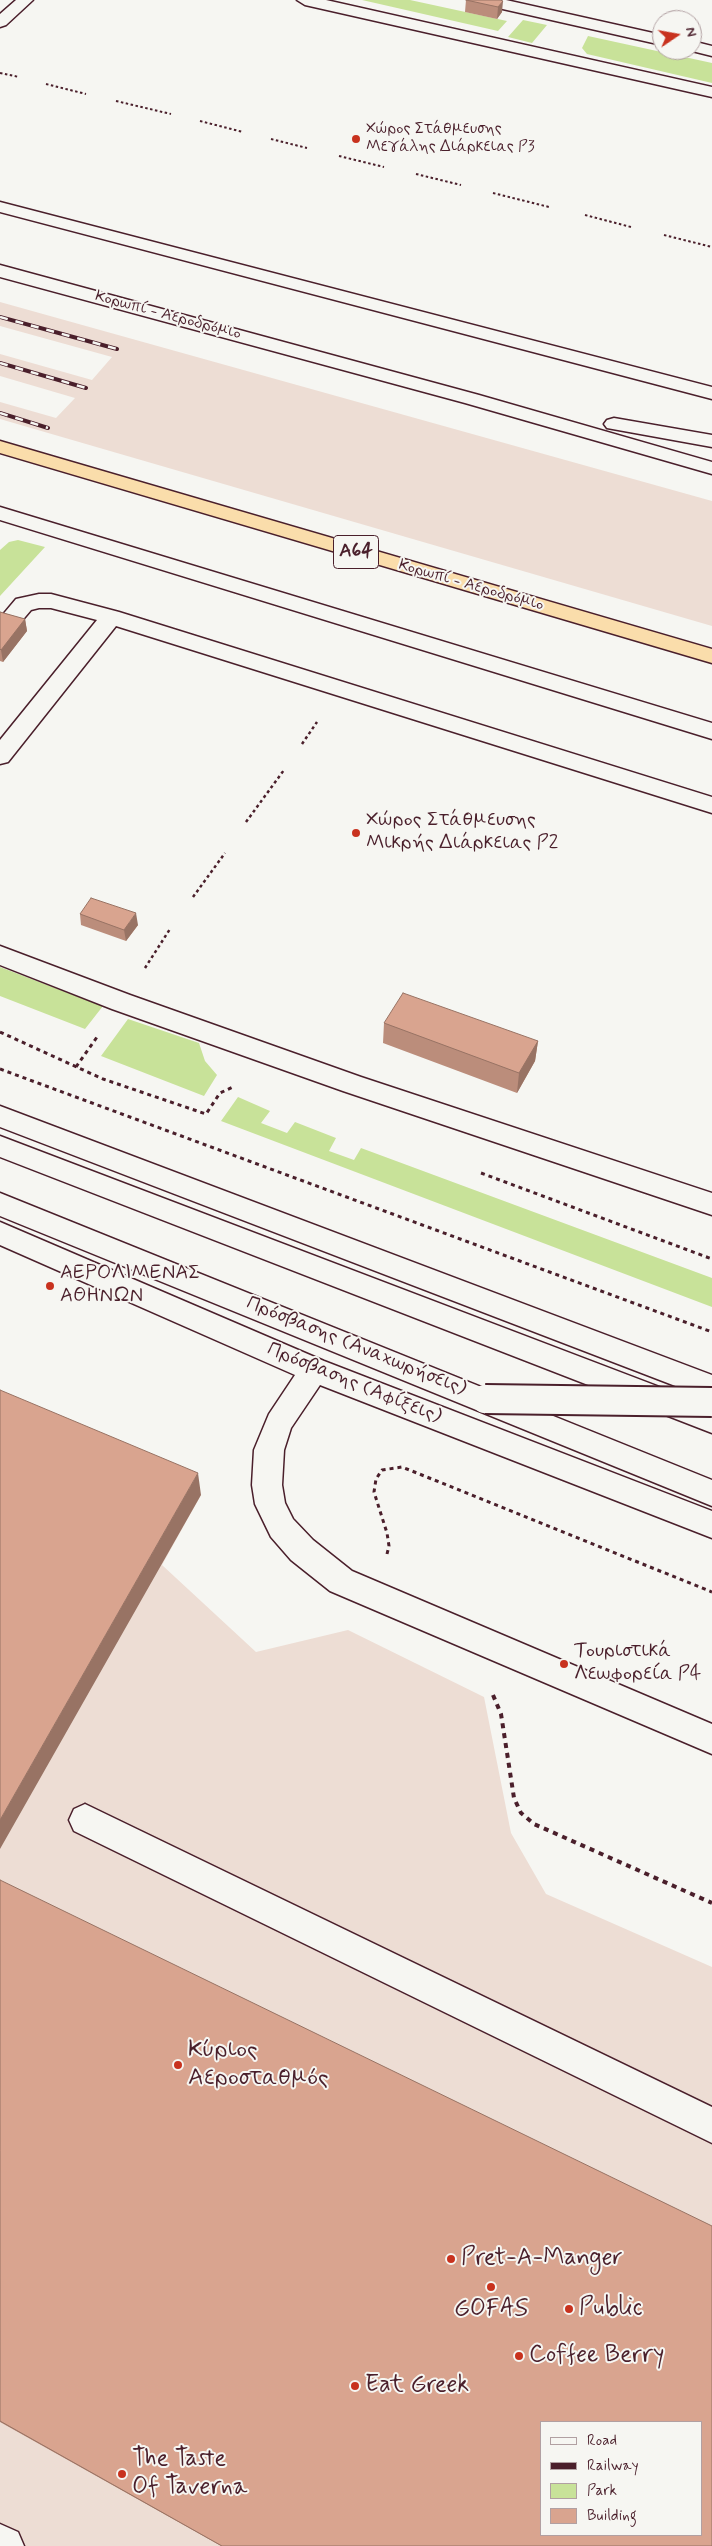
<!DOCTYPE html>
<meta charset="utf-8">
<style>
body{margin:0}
#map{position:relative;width:712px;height:2546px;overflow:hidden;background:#f6f6f2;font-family:Mynerve,sans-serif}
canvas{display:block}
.legend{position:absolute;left:540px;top:2421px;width:162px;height:115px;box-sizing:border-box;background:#f6f6f2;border:1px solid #b1a0a2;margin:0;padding:6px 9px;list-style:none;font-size:15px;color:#4a1f2b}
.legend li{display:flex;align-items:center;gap:10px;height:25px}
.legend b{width:25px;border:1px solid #b1a0a2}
.north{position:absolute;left:652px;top:10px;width:50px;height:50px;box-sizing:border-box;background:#f6f6f2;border:1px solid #b1a0a2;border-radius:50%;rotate:78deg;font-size:14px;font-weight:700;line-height:20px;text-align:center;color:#4a1f2b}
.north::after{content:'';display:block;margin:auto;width:18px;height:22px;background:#c8321e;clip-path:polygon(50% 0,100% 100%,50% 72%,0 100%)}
</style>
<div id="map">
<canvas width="712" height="2546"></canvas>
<ul class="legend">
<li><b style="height:6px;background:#f6f6f2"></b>Road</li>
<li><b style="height:6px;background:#4a1f2b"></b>Railway</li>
<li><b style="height:14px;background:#c8e299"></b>Park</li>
<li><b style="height:14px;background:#d9a48f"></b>Building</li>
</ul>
<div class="north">N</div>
</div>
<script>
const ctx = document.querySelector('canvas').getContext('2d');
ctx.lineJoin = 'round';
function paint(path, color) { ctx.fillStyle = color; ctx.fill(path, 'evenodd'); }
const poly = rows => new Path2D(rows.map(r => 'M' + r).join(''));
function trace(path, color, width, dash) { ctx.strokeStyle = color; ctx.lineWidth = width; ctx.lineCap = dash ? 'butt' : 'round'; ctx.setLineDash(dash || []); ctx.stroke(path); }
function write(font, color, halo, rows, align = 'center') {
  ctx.font = font + ' Mynerve,sans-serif'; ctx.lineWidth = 4; ctx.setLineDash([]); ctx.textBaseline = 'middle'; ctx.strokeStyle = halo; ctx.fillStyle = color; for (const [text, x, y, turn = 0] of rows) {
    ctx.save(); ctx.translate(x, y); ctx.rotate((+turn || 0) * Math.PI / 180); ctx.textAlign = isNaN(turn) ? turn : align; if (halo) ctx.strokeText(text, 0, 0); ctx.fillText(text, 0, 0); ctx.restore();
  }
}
paint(poly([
 [0,302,712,501,712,626,0,419,0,402,56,418,75,398,0,376,0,354,92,380,112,357,0,326],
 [0,1410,201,1495,162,1565,256,1652,348,1630,484,1697,511,1833,546,1894,712,1967,712,2546,0,2546],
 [541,2422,701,2422,701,2535,541,2535]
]), '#edddd4');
paint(poly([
 [362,0,410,0,507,21,498,31],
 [523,20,547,25,532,43,508,37],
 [588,36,712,63,712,83,587,54,582,48],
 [18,540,45,547,0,596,0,550,9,542],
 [0,967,102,1006,103,1006,85,1029,0,996],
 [128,1019,199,1043,205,1061,217,1075,204,1096,101,1056],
 [238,1097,270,1111,261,1123,287,1133,295,1122,336,1138,329,1151,354,1160,361,1148,712,1278,712,1307,221,1121]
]), '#c8e299');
const minor = poly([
 [16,0,33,0,6,25,0,27,0,14,16,0],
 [297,0,326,0,712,87,712,97,305,5,297,0],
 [477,0,506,0,662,35,662,45,485,5,477,0],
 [692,41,712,46,712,56,688,50,692,50,692,41],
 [0,202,712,387,712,399,0,212,0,202],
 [0,265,479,395,712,462,712,474,465,403,0,277,0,265],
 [614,418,712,435,712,447,607,428,604,424,607,420,614,418],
 [0,507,712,723,712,739,0,520,0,507],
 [39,594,51,594,119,612,712,797,712,813,116,626,8,762,0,764,0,740,97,620,51,608,39,608,31,610,14,630,6,632,0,630,0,618,16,599,39,594],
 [0,946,130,995,361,1077,712,1193,712,1215,343,1091,112,1009,0,965,0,946],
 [0,1106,712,1375,712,1400,0,1127,0,1106],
 [0,1136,712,1407,712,1433,0,1157,0,1136],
 [0,1193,712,1480,712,1506,0,1216,0,1193],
 [0,1222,324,1361,712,1511,712,1538,320,1385,291,1428,284,1450,282,1485,285,1503,293,1519,313,1540,352,1571,712,1724,712,1754,330,1591,291,1560,271,1537,255,1504,252,1485,254,1450,269,1414,295,1375,0,1245,0,1222],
 [85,1804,712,2107,712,2143,74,1831,69,1820,74,1809,85,1804],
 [0,2524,18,2532,24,2546,0,2546,0,2524]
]);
const highway = poly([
 [0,441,712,649,712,663,0,453,0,441]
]);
trace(minor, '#4a1f2b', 3);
trace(highway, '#4a1f2b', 3);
trace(poly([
 [0,73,19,77],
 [46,84,86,94],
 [116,101,171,114],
 [200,121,243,132],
 [271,139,307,148],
 [339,156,384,167],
 [416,174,461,185],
 [493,193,549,207],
 [585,215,631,227],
 [664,235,712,247]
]), '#4a1f2b', 2, [2.5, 2.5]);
trace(poly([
 [302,744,317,722],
 [246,822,284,770],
 [193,897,225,853],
 [145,968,170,929]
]), '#4a1f2b', 2.5, [3, 3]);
trace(poly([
 [0,1032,103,1079,206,1114,220,1093,235,1086],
 [76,1067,97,1037],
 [0,1069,712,1332],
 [481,1173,712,1259],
 [387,1554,389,1546,387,1533,374,1492,376,1479,382,1470,402,1467,712,1592]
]), '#4a1f2b', 3, [4, 4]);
trace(poly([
 [493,1695,501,1714,514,1798,521,1813,534,1824,712,1903]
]), '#4a1f2b', 4, [5, 5]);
paint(minor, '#f6f6f2');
paint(highway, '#faddab');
const rail = poly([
 [0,317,117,349],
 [0,363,86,388],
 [0,413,48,428]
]);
trace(rail, '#4a1f2b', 4);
trace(rail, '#f6f6f2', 2.5, [8]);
const minorBridge = poly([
 [485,1399,712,1402]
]);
trace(minorBridge, '#4a1f2b', 32, []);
trace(minorBridge, '#f6f6f2', 28);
paint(poly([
 [466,0,500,0,502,12,497,19,465,12],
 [0,612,25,619,27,631,3,662,0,661],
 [80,914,138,925,126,941,81,925],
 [384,1023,538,1041,535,1061,517,1093,383,1043],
 [0,1880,712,2546,221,2546,0,2422]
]), '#bb8d7b');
paint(poly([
 [503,1,502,12,497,19,498,7],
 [25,619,27,631,3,662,1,650],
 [136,913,138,925,126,941,124,930],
 [538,1041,535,1061,517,1093,519,1073],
 [198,1473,201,1495,0,1849,0,1820]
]), '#987364');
const building = poly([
 [466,0,500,0,503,1,498,7,466,0],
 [0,612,25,619,1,650,0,649,0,612],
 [91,898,136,913,124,930,80,914,91,898],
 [403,993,538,1041,519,1073,384,1023,403,993],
 [0,1390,198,1473,0,1820,0,1390],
 [0,1880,712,2226,712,2546,222,2546,0,2421,0,1880],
 [541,2422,701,2422,701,2535,541,2535,541,2422]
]);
paint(building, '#d9a48f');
trace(building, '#987364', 1);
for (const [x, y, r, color] of [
 [356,139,5,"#c8321e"],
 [356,833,5,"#c8321e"],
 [50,1286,5,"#c8321e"],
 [564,1664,5,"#c8321e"],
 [178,2065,5,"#c8321e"],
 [451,2259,5,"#c8321e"],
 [491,2287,5,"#c8321e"],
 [569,2309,5,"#c8321e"],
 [519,2356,5,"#c8321e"],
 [355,2386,5,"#c8321e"],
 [122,2474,5,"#c8321e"]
]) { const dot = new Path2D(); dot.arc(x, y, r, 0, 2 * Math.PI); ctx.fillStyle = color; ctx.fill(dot); trace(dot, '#f6f6f2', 2); }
write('16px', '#4a1f2b', '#f6f6f2', [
 ["Χώρος Στάθμευσης",366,130],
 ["Μεγάλης Διάρκειας P3",366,148]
], 'left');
write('16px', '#4a1f2b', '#f6f6f2', [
 ["Κορωπί - Αεροδρόμιο",168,316,15],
 ["Κορωπί - Αεροδρόμιο",471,586,16]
]);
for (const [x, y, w] of [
 [356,552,45]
]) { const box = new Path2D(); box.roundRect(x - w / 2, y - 16.5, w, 33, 4); ctx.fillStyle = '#f6f6f2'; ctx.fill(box); trace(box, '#4a1f2b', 1); }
write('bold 19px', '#4a1f2b', null, [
 ["Α64",356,552]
]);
write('20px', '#4a1f2b', '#f6f6f2', [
 ["Χώρος Στάθμευσης",366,821],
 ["Μικρής Διάρκειας P2",366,844],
 ["ΑΕΡΟΛΙΜΕΝΑΣ",60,1274],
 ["ΑΘΗΝΩΝ",60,1297],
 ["Τουριστικά",574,1652],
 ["Λεωφορεία P4",574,1675]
], 'left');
write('20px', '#4a1f2b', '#f6f6f2', [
 ["Πρόσβασης (Αναχωρήσεις)",356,1347,22],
 ["Πρόσβασης (Αφίξεις)",354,1384,22]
]);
write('24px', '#4a1f2b', '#f6f6f2', [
 ["Κύριος",188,2051],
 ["Αεροσταθμός",188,2079],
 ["Pret-A-Manger",461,2259],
 ["Public",579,2309],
 ["GOFAS",491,2310,"center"],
 ["Coffee Berry",529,2356],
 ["Eat Greek",365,2386],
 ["The Taste",132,2460],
 ["Of Taverna",132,2488]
], 'left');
</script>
